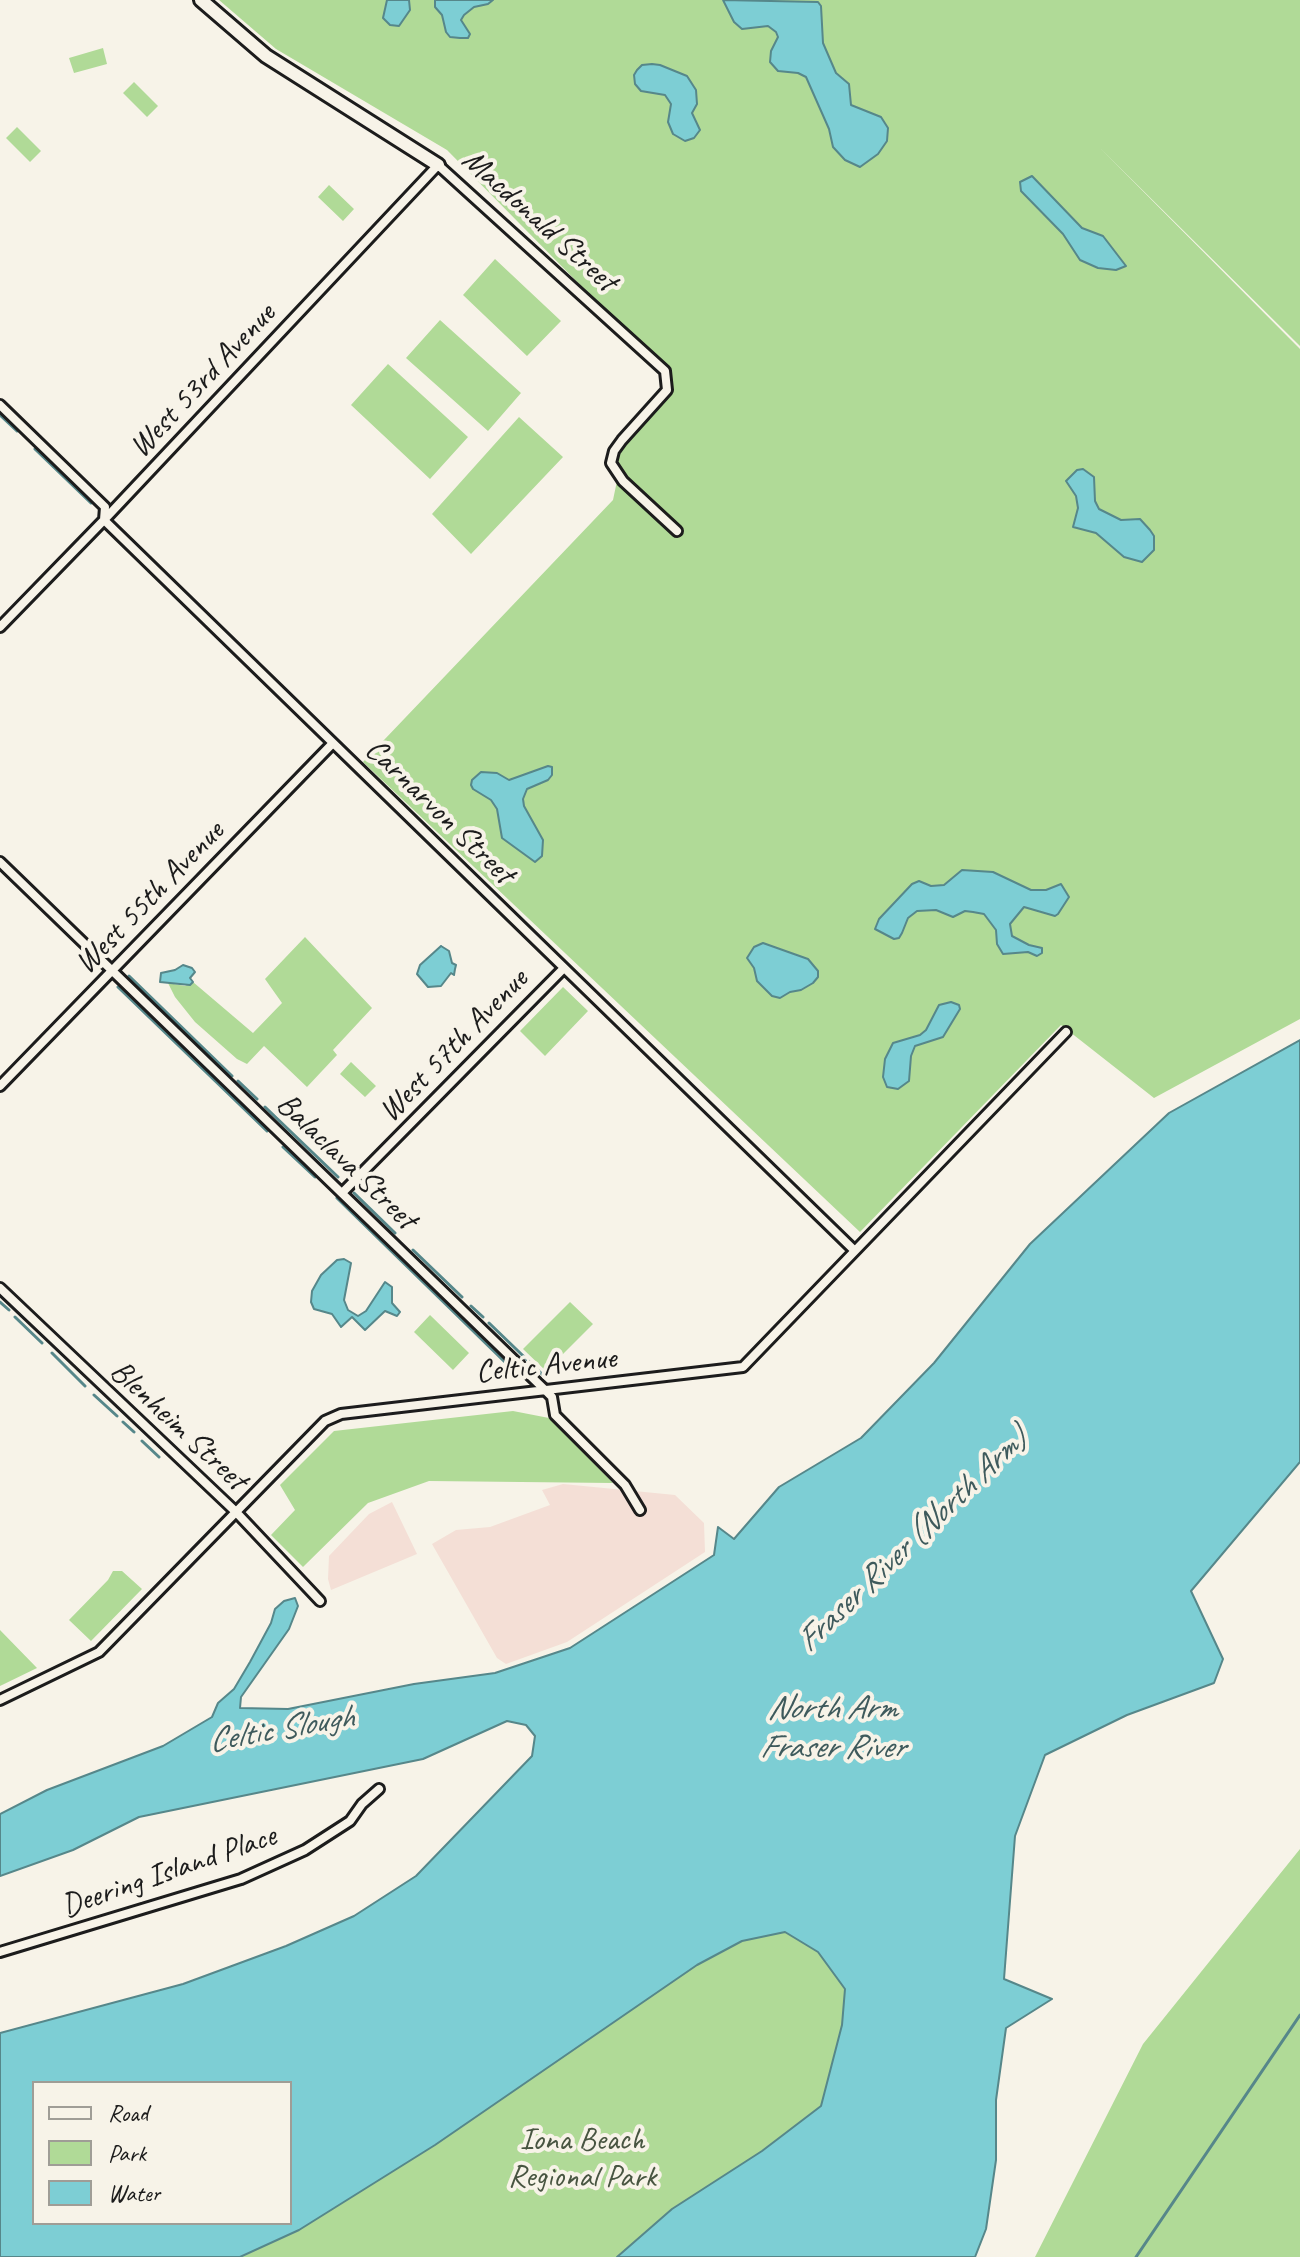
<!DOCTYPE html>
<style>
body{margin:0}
#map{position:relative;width:1300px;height:2257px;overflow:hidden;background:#f7f3e8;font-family:Caveat,sans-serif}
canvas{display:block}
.legend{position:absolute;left:32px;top:2081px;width:260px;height:144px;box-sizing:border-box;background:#f7f3e8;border:2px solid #9f9d96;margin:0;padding:10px 14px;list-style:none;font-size:24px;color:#1c1c1c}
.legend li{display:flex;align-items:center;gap:16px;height:40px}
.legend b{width:40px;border:2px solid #9f9d96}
</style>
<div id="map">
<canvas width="1300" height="2257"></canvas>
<ul class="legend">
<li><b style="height:10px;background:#f7f3e8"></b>Road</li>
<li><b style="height:22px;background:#b0da97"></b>Park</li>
<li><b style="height:22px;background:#7dced4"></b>Water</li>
</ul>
</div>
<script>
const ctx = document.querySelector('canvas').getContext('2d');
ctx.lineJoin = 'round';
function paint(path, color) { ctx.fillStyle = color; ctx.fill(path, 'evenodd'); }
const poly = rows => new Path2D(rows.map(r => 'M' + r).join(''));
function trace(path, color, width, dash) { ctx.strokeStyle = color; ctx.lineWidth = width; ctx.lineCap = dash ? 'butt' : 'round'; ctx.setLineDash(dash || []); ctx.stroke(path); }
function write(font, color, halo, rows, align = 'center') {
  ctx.font = font + ' Caveat,sans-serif'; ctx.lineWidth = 8; ctx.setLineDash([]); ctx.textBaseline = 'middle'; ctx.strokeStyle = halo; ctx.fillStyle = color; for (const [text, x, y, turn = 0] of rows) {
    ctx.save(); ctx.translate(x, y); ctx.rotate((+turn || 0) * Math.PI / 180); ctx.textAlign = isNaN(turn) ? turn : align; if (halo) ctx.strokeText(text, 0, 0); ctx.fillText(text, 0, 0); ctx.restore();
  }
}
paint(poly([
 [563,1484,675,1495,704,1523,705,1552,567,1642,506,1664,497,1658,432,1544,456,1530,490,1527,550,1505,542,1490],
 [392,1502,417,1554,331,1590,328,1579,329,1556,369,1514]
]), '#f4dfd6');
paint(poly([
 [219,0,1300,0,1300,346,1100,148,1300,349,1300,1019,1154,1098,1061,1025,860,1232,363,762,613,500,618,476,611,463,614,451,667,390,665,371,447,150,276,49],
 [103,48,107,64,74,73,69,58],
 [134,82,158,106,147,117,123,93],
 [17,127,41,151,30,162,6,138],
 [329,185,354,209,343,221,318,197],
 [495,259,561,321,527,356,463,295],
 [440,320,521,393,488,431,406,358],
 [388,364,468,437,430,479,351,405],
 [519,417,563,457,471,554,432,514],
 [305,937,372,1008,333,1050,337,1055,307,1087,264,1046,247,1064,237,1059,195,1022,175,997,168,983,185,986,193,982,253,1033,282,1003,265,979],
 [563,987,588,1011,545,1056,520,1031],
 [351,1062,376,1086,365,1097,340,1074],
 [570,1302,593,1324,546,1371,523,1349],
 [430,1315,469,1353,453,1370,414,1332],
 [513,1411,549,1418,613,1483,429,1481,368,1503,303,1567,271,1535,295,1510,280,1485,334,1431],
 [113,1571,122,1571,142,1589,91,1641,69,1620,108,1580],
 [0,1630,37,1668,0,1686],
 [1300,1849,1300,2257,1035,2257,1143,2044],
 [785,1932,818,1952,845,1989,842,2025,821,2106,762,2151,672,2209,617,2257,240,2257,299,2230,435,2145,697,1965,742,1941]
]), '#b0da97');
const water = poly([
 [387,0,409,0,410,10,399,26,390,25,383,18,387,0],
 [435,0,493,0,488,4,474,7,464,15,461,20,470,34,468,38,460,38,450,37,446,32,442,15,435,7,435,0],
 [723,0,818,2,821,6,823,43,836,73,849,84,851,105,881,117,888,128,887,141,878,154,860,167,845,160,833,147,829,129,806,77,798,73,778,71,770,62,771,51,778,37,776,32,768,26,742,29,734,22,723,0],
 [652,64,660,65,687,76,696,90,697,104,692,113,700,130,694,138,685,141,673,134,668,122,671,104,665,95,641,91,635,84,634,75,637,70,642,65,652,64],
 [1032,176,1082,228,1103,236,1126,266,1116,270,1098,268,1080,260,1063,234,1021,191,1020,182,1032,176],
 [1083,469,1094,477,1095,501,1099,509,1121,520,1140,519,1150,530,1154,536,1154,550,1142,562,1124,557,1096,533,1073,527,1078,508,1076,496,1066,481,1077,470,1083,469],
 [548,766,552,767,552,775,548,780,527,789,523,799,524,806,543,840,542,856,535,862,502,838,497,809,491,800,473,789,471,785,472,780,481,772,497,773,509,780,548,766],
 [962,870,993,872,1031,890,1046,890,1061,884,1069,897,1058,914,1055,916,1024,907,1010,924,1012,936,1029,945,1042,948,1042,953,1037,956,1028,952,1003,954,997,944,996,930,984,914,973,912,965,911,953,917,936,910,917,911,908,918,902,933,899,938,894,939,875,929,879,919,912,884,919,881,931,886,944,885,962,870],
 [763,943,808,959,818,971,818,977,813,983,801,990,790,992,780,998,772,996,757,981,754,968,747,958,754,947,763,943],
 [441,946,449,951,452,963,456,965,455,969,454,975,451,973,441,986,428,987,417,974,420,965,441,946],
 [183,965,192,968,195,972,190,978,193,982,190,985,160,982,161,973,175,970,183,965],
 [951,1002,959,1005,960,1009,943,1037,915,1046,911,1056,909,1081,898,1089,887,1087,883,1077,885,1059,893,1043,920,1035,926,1030,939,1005,951,1002],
 [1300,1040,1300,1462,1191,1591,1223,1659,1214,1683,1127,1715,1045,1755,1015,1836,1004,1979,1052,1999,1006,2028,996,2100,996,2160,986,2229,975,2257,617,2257,672,2209,762,2151,821,2106,842,2025,845,1989,818,1952,785,1932,742,1941,697,1965,435,2145,299,2230,240,2257,0,2257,0,2033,183,1984,286,1946,354,1916,416,1876,532,1756,535,1736,526,1725,507,1721,423,1759,139,1817,73,1850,0,1876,0,1814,47,1790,163,1746,212,1717,218,1703,234,1689,250,1662,271,1623,275,1609,284,1601,295,1598,298,1606,289,1629,241,1697,240,1708,288,1709,414,1684,495,1673,570,1648,714,1555,718,1527,734,1539,779,1487,861,1438,934,1363,1030,1244,1169,1113,1300,1040],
 [290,2083,290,2223,34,2223,34,2083,290,2083],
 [344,1259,351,1263,344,1300,348,1310,358,1316,366,1311,385,1282,392,1287,392,1303,400,1312,397,1316,385,1311,365,1330,352,1317,341,1327,332,1314,314,1309,311,1302,312,1291,321,1275,337,1260,344,1259]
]);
paint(water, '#7dced4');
trace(water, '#56878a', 2);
trace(poly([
 [0,415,17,431],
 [35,449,91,503],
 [129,976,232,1076],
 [118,987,267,1131],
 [238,1081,257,1099],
 [265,1107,338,1177],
 [283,1147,315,1177],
 [354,1193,395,1233],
 [337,1198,510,1367],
 [413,1250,462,1297],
 [0,1302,9,1310],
 [471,1306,483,1317],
 [15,1317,42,1343],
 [489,1323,544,1376],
 [52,1353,85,1386],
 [94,1395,117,1416],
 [123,1422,134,1432],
 [142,1441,159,1457],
 [1136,2257,1300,2015]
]), '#56878a', 3);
const street = poly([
 [0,405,105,507,104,520,854,1250],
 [0,627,104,520,438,165,665,371,667,390,622,440,614,451,611,463,623,481,677,531],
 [0,862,545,1390,552,1397,555,1415,625,1485,640,1510],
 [0,1086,333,743],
 [343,1192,564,968],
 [0,1288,236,1512,320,1601],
 [0,1700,99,1652,325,1421,341,1414,743,1367,1066,1032],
 [0,1952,241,1879,305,1850,350,1821,362,1804,379,1789]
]);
const secondary = poly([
 [201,0,266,56,438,165]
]);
trace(street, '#1c1c1c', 14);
trace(secondary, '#1c1c1c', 18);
trace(street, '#f7f3e8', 8);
trace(secondary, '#f7f3e8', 12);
write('32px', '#1c1c1c', '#f7f3e8', [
 ["Macdonald Street",539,221,42],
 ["West 53rd Avenue",203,381,-47],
 ["Carnarvon Street",439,812,44],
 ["West 55th Avenue",150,898,-46],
 ["West 57th Avenue",454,1046,-46],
 ["Balaclava Street",346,1162,44],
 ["Celtic Avenue",546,1366,-6],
 ["Blenheim Street",178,1426,43],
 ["Deering Island Place",169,1872,-19]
]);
write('32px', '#485541', '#f7f3e8', [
 ["Iona Beach",582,2141],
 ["Regional Park",582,2178]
]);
write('italic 34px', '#3e5a5c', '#f7f3e8', [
 ["Fraser River (North Arm)",912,1541,-44],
 ["North Arm",832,1709],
 ["Fraser River",832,1748],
 ["Celtic Slough",281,1730,-10]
]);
</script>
